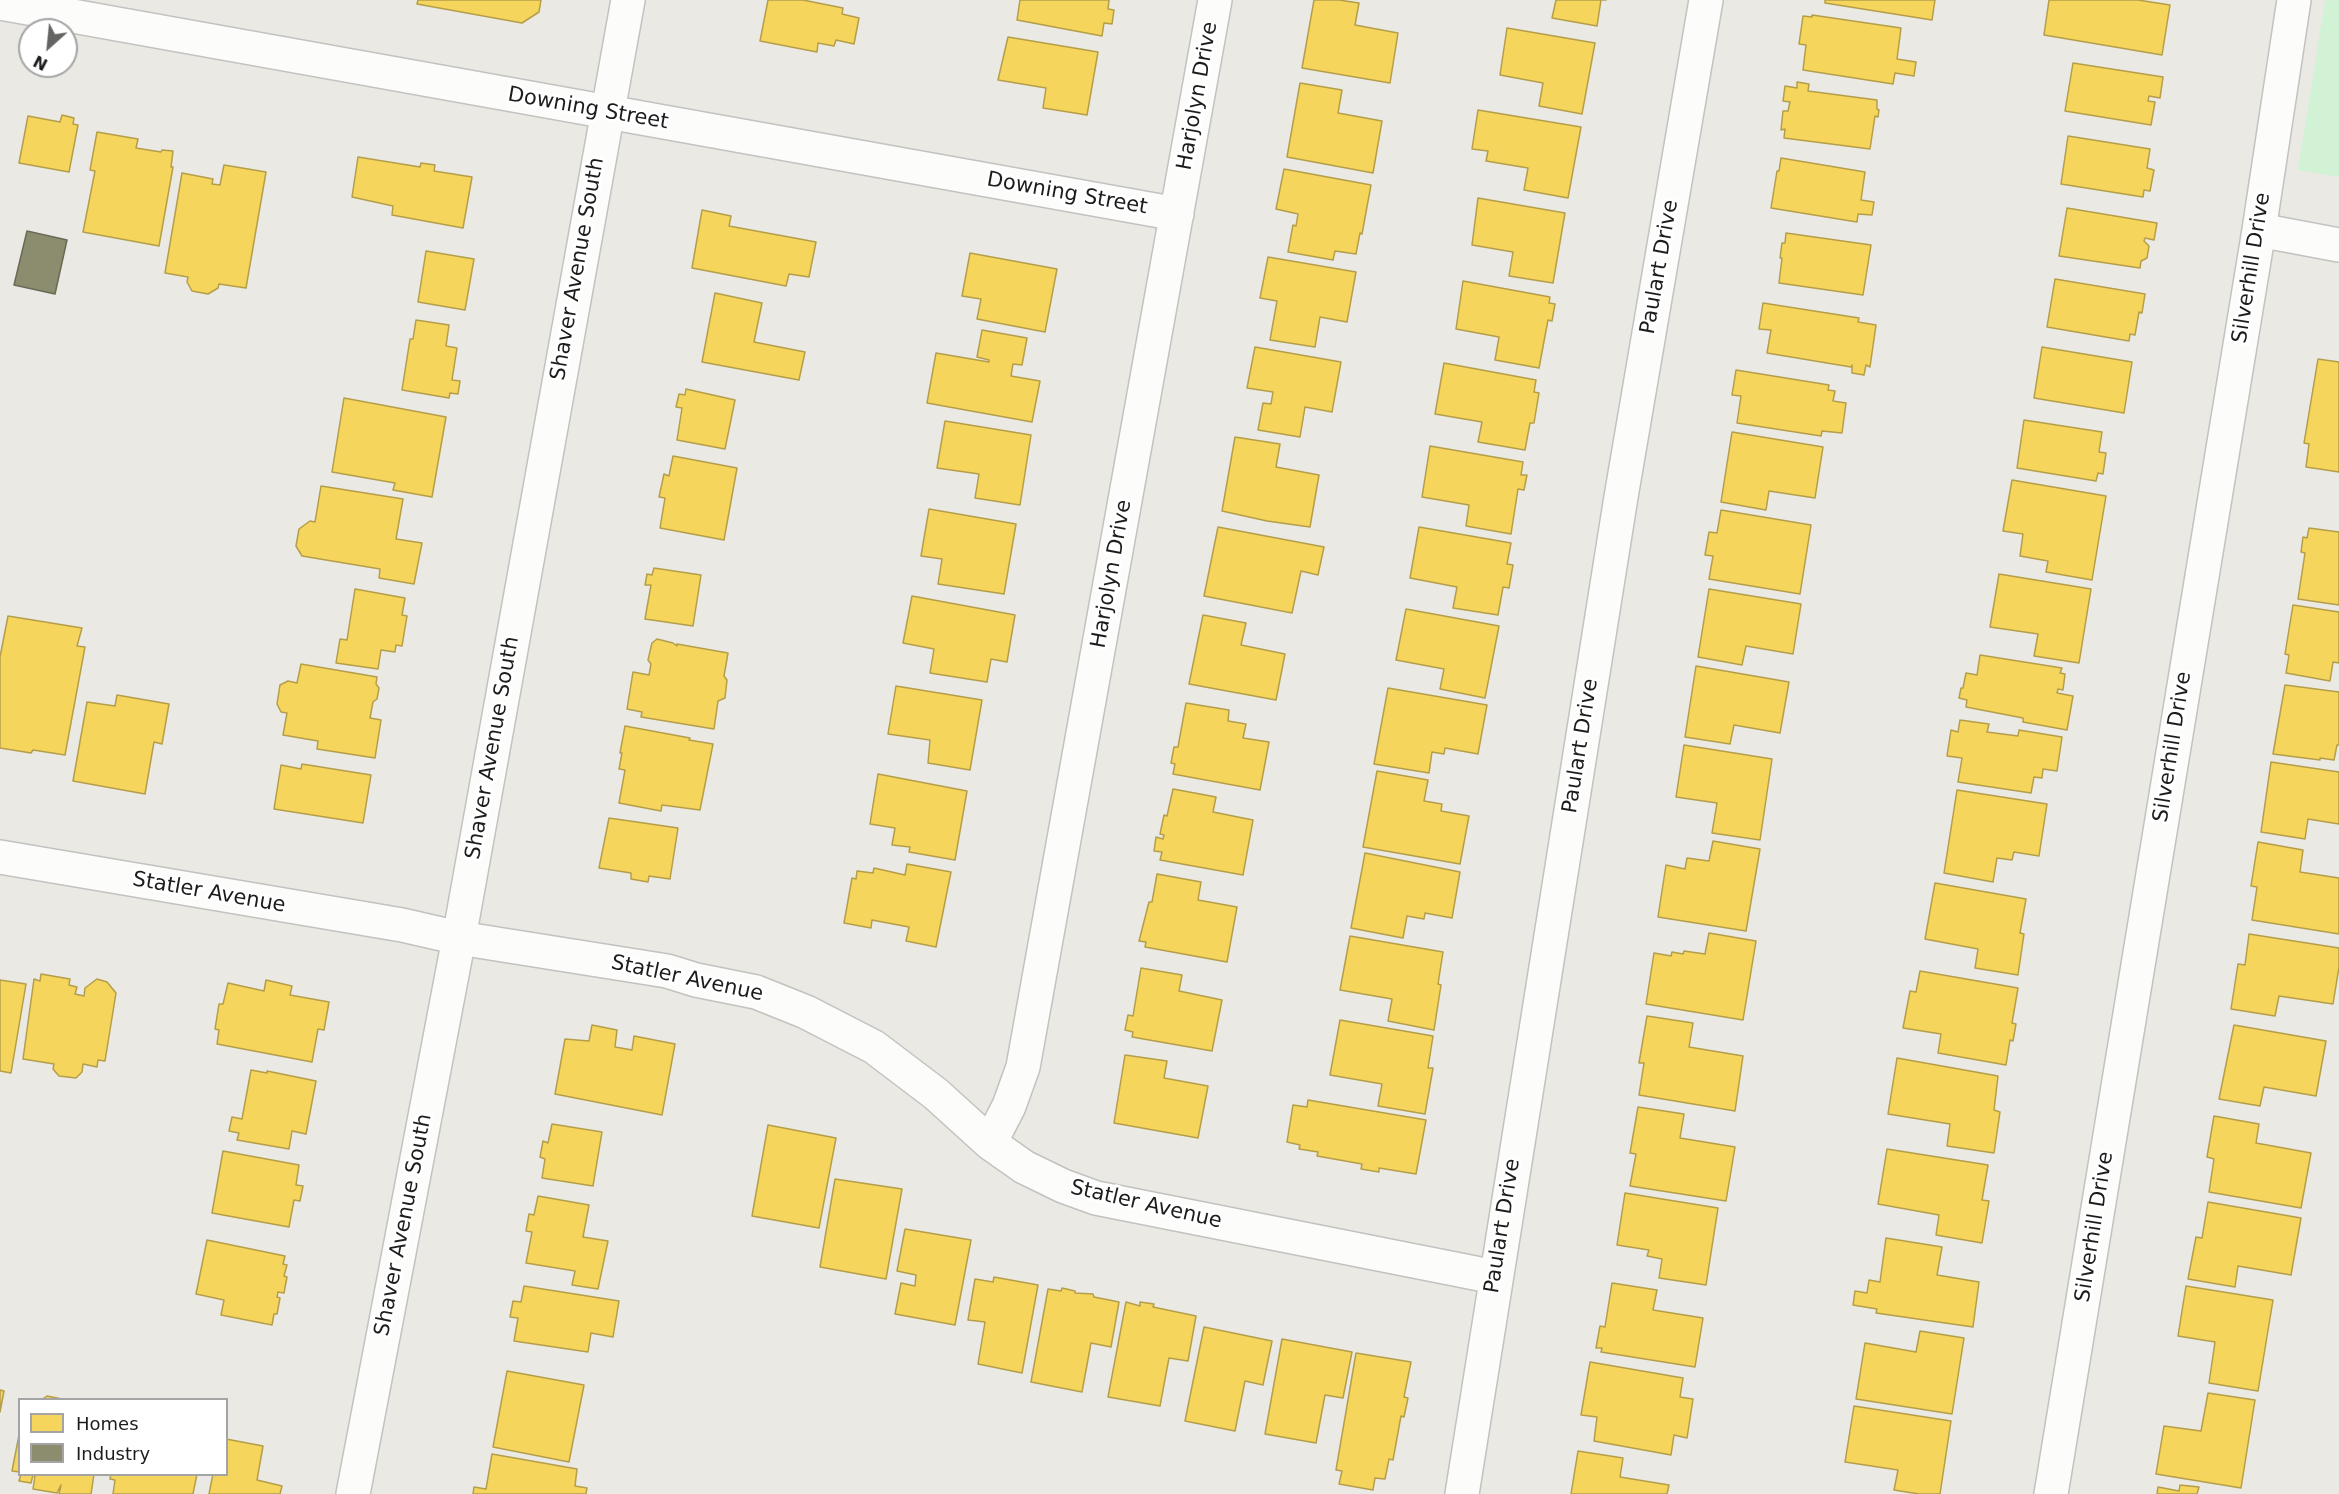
<!DOCTYPE html>
<style>
body{margin:0}
#map{position:relative;width:2339px;height:1494px;overflow:hidden;background:#eae9e4;font-family:"DejaVu Sans",sans-serif}
canvas{display:block}
.legend{position:absolute;left:18px;top:1398px;width:210px;height:78px;box-sizing:border-box;background:#fff;border:2px solid #a4a4a4;margin:0;padding:8px 10px;list-style:none;font-size:18px;color:#1c1c1c}
.legend li{display:flex;align-items:center;gap:12px;height:30px}
.legend b{width:30px;border:2px solid #a4a4a4}
.north{position:absolute;left:18px;top:18px;width:60px;height:60px;box-sizing:border-box;background:#fff;border:2px solid #a4a4a4;border-radius:50%;rotate:207deg;font-size:16px;font-weight:700;line-height:24px;text-align:center;color:#1c1c1c}
.north::after{content:'';display:block;margin:auto;width:21px;height:27px;background:#646462;clip-path:polygon(50% 0,100% 100%,50% 72%,0 100%)}
</style>
<div id="map">
<canvas width="2339" height="1494"></canvas>
<ul class="legend">
<li><b style="height:16px;background:#f6d55c"></b>Homes</li>
<li><b style="height:16px;background:#8c8c6e"></b>Industry</li>
</ul>
<div class="north">N</div>
</div>
<script>
const ctx = document.querySelector('canvas').getContext('2d');
ctx.lineJoin = 'round';
function paint(path, color) { ctx.fillStyle = color; ctx.fill(path, 'evenodd'); }
const poly = rows => new Path2D(rows.map(r => 'M' + r).join(''));
function trace(path, color, width, dash) { ctx.strokeStyle = color; ctx.lineWidth = width; ctx.lineCap = dash ? 'butt' : 'round'; ctx.setLineDash(dash || []); ctx.stroke(path); }
function write(font, color, halo, rows, align = 'center') {
  ctx.font = font + ' "DejaVu Sans",sans-serif'; ctx.lineWidth = 6; ctx.setLineDash([]); ctx.textBaseline = 'middle'; ctx.strokeStyle = halo; ctx.fillStyle = color; for (const [text, x, y, turn = 0] of rows) {
    ctx.save(); ctx.translate(x, y); ctx.rotate((+turn || 0) * Math.PI / 180); ctx.textAlign = isNaN(turn) ? turn : align; if (halo) ctx.strokeText(text, 0, 0); ctx.fillText(text, 0, 0); ctx.restore();
  }
}
paint(poly([
 [2325,0,2339,0,2339,177,2298,170]
]), '#d1f2d5');
const homes = poly([
 [418,0,541,0,539,12,522,23,417,4,418,0],
 [768,0,803,0,843,8,842,14,859,18,854,44,836,40,834,46,818,43,817,52,760,41,768,0],
 [1020,0,1109,0,1108,9,1114,10,1112,24,1104,23,1102,36,1017,20,1020,0],
 [1314,0,1339,0,1359,3,1355,25,1398,33,1390,83,1302,68,1314,0],
 [1556,0,1606,0,1601,0,1597,26,1552,18,1556,0],
 [1825,0,1935,0,1932,20,1825,3,1825,0],
 [2049,0,2138,0,2170,5,2162,55,2044,35,2049,0],
 [1812,15,1901,28,1897,59,1916,62,1914,76,1895,73,1893,84,1803,70,1806,45,1799,44,1803,16,1812,17,1812,15],
 [1507,28,1595,43,1582,114,1539,106,1543,83,1500,75,1507,28],
 [1008,37,1098,52,1087,115,1043,108,1046,88,998,80,1008,37],
 [2073,63,2163,77,2160,98,2149,96,2148,101,2155,102,2151,125,2065,111,2073,63],
 [1797,82,1809,84,1808,91,1877,100,1877,109,1879,110,1878,117,1875,116,1870,149,1784,138,1785,129,1781,130,1783,111,1788,111,1790,102,1783,101,1785,86,1797,88,1797,82],
 [1300,83,1342,90,1338,113,1382,121,1373,173,1287,157,1300,83],
 [1478,110,1581,127,1568,198,1524,190,1528,168,1486,161,1488,151,1472,149,1478,110],
 [62,115,74,118,73,124,78,125,69,172,19,163,28,116,60,122,62,115],
 [97,132,138,139,136,148,161,152,162,150,173,151,171,167,173,167,159,246,83,232,95,171,90,170,97,132],
 [2068,136,2150,149,2147,168,2154,170,2150,191,2144,190,2143,197,2061,184,2068,136],
 [358,157,420,167,421,163,435,165,434,171,472,177,463,228,392,215,393,206,352,197,358,157],
 [1781,158,1865,172,1861,200,1874,202,1872,215,1858,214,1857,222,1771,208,1777,171,1779,171,1781,158],
 [224,165,266,172,246,288,219,284,218,288,208,294,192,291,187,282,188,277,165,273,182,173,213,179,212,184,220,185,224,165],
 [1284,169,1371,185,1362,234,1360,233,1356,254,1335,251,1333,260,1288,252,1293,225,1296,226,1298,214,1276,209,1284,169],
 [1478,198,1565,213,1553,283,1509,276,1513,252,1472,245,1478,198],
 [2067,208,2157,223,2154,240,2145,238,2144,241,2149,246,2147,258,2141,261,2140,268,2059,256,2067,208],
 [702,210,731,216,729,226,816,242,809,277,789,274,786,286,692,268,702,210],
 [1786,233,1871,245,1863,295,1779,283,1782,258,1780,258,1782,243,1785,243,1786,233],
 [426,251,474,259,465,310,418,302,426,251],
 [970,253,1057,269,1045,332,977,319,981,299,962,296,970,253],
 [1268,257,1356,272,1347,322,1320,317,1315,347,1270,340,1277,301,1260,298,1268,257],
 [2055,279,2145,294,2142,313,2139,312,2135,335,2130,334,2129,341,2047,327,2055,279],
 [1463,281,1550,297,1549,303,1555,304,1552,321,1548,320,1539,368,1495,360,1499,337,1456,329,1463,281],
 [715,293,762,303,754,342,805,352,799,380,702,362,715,293],
 [1763,303,1859,318,1858,322,1876,325,1870,367,1866,365,1864,375,1852,373,1852,365,1851,367,1767,353,1771,330,1759,329,1763,303],
 [416,320,449,325,446,346,457,348,452,380,460,381,458,394,450,393,449,398,402,390,410,339,413,339,416,320],
 [982,330,1027,338,1022,365,1013,364,1011,376,1040,381,1032,422,927,403,936,353,989,362,989,360,977,357,982,330],
 [1255,347,1341,362,1332,412,1305,407,1300,437,1258,430,1263,403,1271,404,1273,392,1247,388,1255,347],
 [2042,347,2132,362,2124,413,2034,398,2042,347],
 [2318,359,2339,362,2339,472,2306,467,2309,444,2304,443,2318,359],
 [1444,363,1536,380,1534,392,1539,393,1534,423,1530,423,1525,450,1478,442,1482,422,1435,414,1444,363],
 [1736,370,1829,385,1828,390,1835,391,1833,401,1846,403,1842,433,1822,431,1821,436,1737,423,1741,396,1732,395,1736,370],
 [686,389,735,400,725,449,677,440,682,408,676,407,679,394,685,395,686,389],
 [344,398,446,417,432,497,393,490,395,483,332,472,344,398],
 [2024,420,2102,432,2099,452,2106,453,2103,474,2098,473,2096,481,2017,468,2024,420],
 [945,421,1031,435,1020,505,975,498,979,474,937,468,945,421],
 [1732,432,1823,447,1815,498,1769,491,1766,510,1721,502,1732,432],
 [1235,437,1280,444,1276,467,1319,475,1310,527,1267,521,1222,511,1235,437],
 [1430,446,1523,462,1521,475,1527,475,1524,490,1518,489,1511,534,1466,526,1469,505,1422,497,1430,446],
 [673,456,737,468,724,540,660,528,665,498,659,497,664,474,669,476,673,456],
 [2012,480,2106,496,2092,580,2046,572,2048,561,2020,556,2023,534,2003,531,2012,480],
 [321,486,403,499,396,539,422,543,414,584,379,578,380,569,302,556,296,546,299,529,310,521,315,522,321,486],
 [929,509,1016,524,1004,594,938,584,942,559,921,556,929,509],
 [1721,510,1811,525,1800,594,1709,579,1713,556,1705,555,1709,532,1717,533,1721,510],
 [1218,527,1324,547,1318,575,1301,571,1292,613,1204,596,1218,527],
 [1419,527,1511,543,1507,564,1513,565,1509,588,1503,587,1498,615,1453,608,1457,587,1410,578,1419,527],
 [2309,528,2339,532,2339,605,2298,599,2305,553,2301,552,2303,537,2307,538,2309,528],
 [654,568,701,575,693,626,645,619,651,585,645,585,647,574,652,575,654,568],
 [1999,574,2091,589,2079,663,2034,656,2038,634,1990,627,1999,574],
 [355,589,405,598,402,615,407,616,402,646,396,645,395,652,381,650,378,669,336,663,340,639,347,640,355,589],
 [1709,589,1801,604,1793,654,1746,646,1742,665,1698,657,1709,589],
 [912,596,1015,615,1007,662,991,659,987,682,930,673,934,649,903,643,912,596],
 [2293,605,2339,612,2339,663,2333,662,2330,681,2286,673,2289,655,2285,654,2293,605],
 [1406,609,1499,626,1485,698,1440,689,1444,669,1396,660,1406,609],
 [1203,615,1246,623,1241,645,1285,654,1276,700,1189,684,1203,615],
 [8,616,82,628,77,646,85,647,65,755,33,750,31,753,0,748,0,657,8,616],
 [657,639,673,643,677,646,677,644,728,653,724,676,727,680,725,698,718,701,714,729,641,717,642,712,627,709,633,672,649,675,651,664,648,660,652,643,657,639],
 [1980,655,2062,668,2060,673,2065,674,2063,690,2058,689,2057,693,2073,696,2067,730,2023,722,2023,718,1966,707,1967,700,1959,698,1961,688,1963,688,1966,673,1977,675,1980,655],
 [301,664,377,677,376,684,379,688,377,699,373,702,370,718,381,720,375,758,317,749,318,741,283,735,287,713,281,712,277,704,280,685,288,681,297,683,301,664],
 [1696,666,1789,682,1780,733,1734,725,1730,744,1685,737,1696,666],
 [2285,685,2339,692,2339,745,2337,745,2334,760,2320,758,2320,760,2273,754,2285,685],
 [896,686,982,700,970,770,928,763,930,740,888,734,896,686],
 [1388,688,1487,705,1478,754,1445,748,1444,754,1432,752,1429,773,1374,764,1388,688],
 [117,695,169,704,162,744,154,742,145,794,73,781,87,702,115,706,117,695],
 [1186,703,1229,710,1228,721,1246,724,1243,738,1269,742,1260,790,1173,774,1175,764,1171,763,1174,747,1178,747,1186,703],
 [1960,720,1989,724,1987,732,2018,736,2019,730,2062,737,2057,771,2043,769,2042,778,2034,777,2031,793,1958,782,1962,758,1947,756,1951,730,1958,732,1960,720],
 [625,726,690,738,689,740,713,744,700,810,662,805,661,811,619,803,625,770,619,769,622,753,620,753,625,726],
 [1684,745,1772,759,1760,840,1712,833,1717,803,1676,797,1684,745],
 [2271,762,2339,772,2339,824,2308,819,2305,839,2261,832,2271,762],
 [302,764,371,775,363,823,274,809,281,765,301,769,302,764],
 [1377,771,1428,780,1424,801,1442,804,1441,811,1469,816,1460,864,1363,847,1377,771],
 [878,774,967,791,955,860,909,852,910,847,892,845,895,828,870,824,878,774],
 [1173,789,1216,797,1213,812,1253,820,1243,875,1160,860,1162,852,1154,851,1156,837,1163,839,1164,835,1160,834,1164,815,1167,816,1173,789],
 [1957,790,2047,804,2039,856,2014,852,2012,860,1997,858,1993,882,1944,873,1957,790],
 [609,818,678,828,670,879,649,876,648,882,631,879,631,873,599,868,609,818],
 [1713,841,1760,849,1746,931,1658,917,1666,865,1685,869,1687,858,1709,861,1713,841],
 [2258,842,2303,850,2300,872,2339,878,2339,934,2252,920,2257,887,2251,886,2258,842],
 [1365,853,1460,872,1452,918,1425,913,1424,919,1407,916,1403,938,1351,928,1365,853],
 [907,864,951,872,936,947,906,941,909,927,872,920,871,928,844,923,852,878,856,879,857,871,873,873,874,868,905,875,907,864],
 [1157,874,1201,882,1198,900,1237,907,1227,962,1145,947,1146,942,1139,941,1149,902,1152,902,1157,874],
 [1935,883,2026,899,2020,933,2024,934,2018,975,1975,968,1978,949,1925,939,1935,883],
 [1709,933,1756,941,1743,1020,1646,1004,1654,953,1671,956,1672,952,1683,954,1684,951,1705,954,1709,933],
 [2249,934,2339,948,2339,967,2333,1004,2279,996,2275,1016,2231,1009,2238,964,2245,965,2249,934],
 [1350,936,1443,952,1438,984,1441,985,1434,1030,1388,1021,1392,999,1340,990,1350,936],
 [1141,968,1182,975,1179,991,1222,1000,1212,1051,1132,1037,1133,1032,1125,1030,1128,1015,1133,1016,1141,968],
 [1920,971,2018,988,2012,1023,2016,1024,2013,1041,2010,1040,2006,1065,1938,1053,1941,1034,1903,1028,1910,991,1916,992,1920,971],
 [41,974,70,979,69,985,77,987,75,994,84,996,85,988,97,979,107,982,116,993,105,1061,98,1060,97,1067,83,1064,82,1072,76,1078,59,1076,53,1069,54,1064,23,1059,34,979,40,981,41,974],
 [0,980,26,984,11,1073,0,1071,0,980],
 [266,980,292,986,290,995,329,1002,324,1030,318,1029,312,1062,217,1044,219,1030,215,1029,219,1004,223,1004,228,983,264,991,266,980],
 [1647,1016,1693,1023,1689,1047,1743,1056,1735,1111,1639,1095,1644,1063,1639,1063,1647,1016],
 [1340,1020,1433,1036,1428,1068,1433,1068,1425,1114,1378,1106,1382,1084,1330,1075,1340,1020],
 [592,1025,617,1030,615,1047,632,1050,634,1036,675,1044,662,1115,555,1094,565,1039,589,1041,592,1025],
 [2234,1025,2326,1041,2316,1096,2264,1087,2260,1106,2219,1099,2234,1025],
 [1125,1055,1167,1061,1164,1078,1208,1086,1198,1138,1114,1123,1125,1055],
 [1897,1058,1998,1076,1994,1110,2000,1112,1994,1153,1947,1146,1950,1124,1888,1114,1897,1058],
 [251,1070,267,1073,267,1071,316,1081,306,1134,292,1131,289,1149,237,1140,239,1133,229,1131,232,1117,242,1119,251,1070],
 [1308,1100,1426,1120,1416,1174,1379,1168,1379,1172,1361,1169,1362,1164,1317,1156,1318,1152,1299,1149,1300,1145,1287,1142,1293,1105,1307,1107,1308,1100],
 [1638,1107,1684,1114,1680,1138,1735,1147,1726,1201,1630,1186,1636,1154,1630,1153,1638,1107],
 [2214,1116,2259,1124,2256,1143,2311,1153,2301,1208,2209,1192,2214,1159,2207,1157,2214,1116],
 [552,1124,602,1132,593,1186,542,1178,545,1159,540,1157,543,1141,548,1143,552,1124],
 [768,1125,836,1138,819,1228,752,1216,768,1125],
 [1887,1149,1988,1165,1982,1200,1989,1201,1982,1243,1936,1235,1939,1215,1878,1204,1887,1149],
 [223,1151,299,1165,296,1185,303,1186,300,1201,294,1200,289,1227,212,1213,223,1151],
 [835,1179,902,1189,886,1279,820,1267,835,1179],
 [1625,1193,1718,1208,1706,1285,1659,1278,1662,1259,1647,1256,1649,1250,1617,1245,1625,1193],
 [538,1196,589,1205,583,1237,608,1241,598,1289,572,1285,575,1271,526,1263,532,1232,526,1231,529,1214,534,1215,538,1196],
 [2208,1202,2301,1218,2291,1275,2238,1266,2235,1287,2188,1279,2196,1237,2202,1238,2208,1202],
 [905,1229,971,1240,955,1325,895,1314,901,1283,915,1286,916,1275,897,1271,905,1229],
 [1886,1238,1942,1247,1937,1275,1979,1282,1973,1327,1876,1313,1877,1309,1853,1305,1855,1291,1867,1293,1869,1280,1880,1282,1886,1238],
 [207,1240,285,1256,283,1264,287,1265,284,1276,287,1277,284,1293,278,1292,277,1297,280,1298,277,1314,274,1314,272,1325,221,1315,224,1300,196,1294,207,1240],
 [994,1277,1038,1285,1022,1373,978,1364,985,1322,968,1320,975,1279,993,1282,994,1277],
 [1612,1283,1657,1290,1653,1310,1703,1318,1695,1367,1601,1352,1602,1348,1596,1348,1600,1326,1605,1327,1612,1283],
 [524,1286,619,1301,613,1337,591,1333,588,1352,514,1341,518,1318,510,1317,513,1301,521,1302,524,1286],
 [2186,1286,2273,1300,2258,1391,2209,1383,2215,1342,2178,1336,2186,1286],
 [1062,1288,1075,1291,1075,1293,1093,1294,1094,1297,1119,1302,1111,1347,1091,1343,1082,1392,1031,1382,1048,1289,1061,1291,1062,1288],
 [1126,1302,1140,1306,1140,1302,1154,1304,1153,1307,1196,1316,1188,1361,1169,1358,1160,1406,1108,1397,1126,1302],
 [1204,1327,1272,1341,1263,1385,1245,1381,1235,1431,1185,1421,1204,1327],
 [1920,1331,1964,1338,1952,1414,1856,1399,1865,1343,1916,1352,1920,1331],
 [1282,1339,1352,1352,1343,1398,1325,1395,1316,1443,1265,1434,1282,1339],
 [1356,1353,1411,1362,1404,1397,1408,1398,1404,1417,1401,1416,1393,1460,1389,1459,1385,1479,1375,1478,1373,1490,1339,1484,1342,1471,1336,1470,1356,1353],
 [1590,1362,1683,1378,1680,1397,1693,1399,1687,1438,1674,1435,1671,1455,1594,1441,1597,1417,1581,1415,1590,1362],
 [507,1371,584,1385,569,1462,493,1447,507,1371],
 [0,1390,4,1391,0,1412,0,1390],
 [2208,1393,2255,1400,2241,1488,2156,1474,2164,1426,2201,1431,2208,1393],
 [47,1396,62,1399,63,1400,41,1400,47,1396],
 [1854,1406,1951,1421,1940,1494,1919,1494,1894,1490,1898,1470,1845,1462,1854,1406],
 [20,1430,20,1472,12,1471,20,1430],
 [226,1439,263,1446,257,1480,282,1486,280,1494,209,1494,213,1474,226,1474,226,1439],
 [1578,1451,1623,1458,1620,1477,1669,1485,1667,1494,1571,1494,1578,1451],
 [492,1454,577,1469,575,1486,587,1488,586,1494,473,1494,474,1487,486,1489,492,1454],
 [21,1474,94,1474,91,1494,59,1494,61,1485,57,1493,33,1489,35,1476,33,1475,31,1483,19,1481,21,1474],
 [111,1474,197,1474,193,1494,113,1494,115,1480,110,1479,111,1474],
 [2180,1485,2199,1487,2197,1494,2157,1494,2158,1487,2179,1491,2180,1485]
]);
paint(homes, '#f6d55c');
trace(homes, '#b59e49', 1.5);
const industry = poly([
 [27,231,67,240,55,294,14,285,27,231]
]);
paint(industry, '#8c8c6e');
trace(industry, '#6a6a55', 1.5);
const minor = poly([
 [0,3,1177,214],
 [2259,230,2339,245],
 [0,857,402,925,459,938,667,971,696,980,756,992,806,1012,874,1047,936,1094,990,1143,1024,1167,1063,1186,1096,1198,1495,1277],
 [990,1143,1009,1106,1023,1067,1215,0],
 [1462,1494,1621,497,1706,0],
 [2051,1494,2259,230,2294,0]
]);
const tertiary = poly([
 [353,1494,459,938,628,0]
]);
trace(minor, '#c3c2c0', 36);
trace(tertiary, '#c3c2c0', 36);
trace(minor, '#fcfcfb', 33);
trace(tertiary, '#fcfcfb', 33);
write('21px', '#1c1c1c', '#fff', [
 ["Harjolyn Drive",1198,96,-80],
 ["Downing Street",588,109,10],
 ["Downing Street",1067,194,10],
 ["Paulart Drive",1660,267,-80],
 ["Silverhill Drive",2252,268,-81],
 ["Shaver Avenue South",578,269,-80],
 ["Harjolyn Drive",1112,574,-80],
 ["Paulart Drive",1581,746,-81],
 ["Silverhill Drive",2173,747,-81],
 ["Shaver Avenue South",493,748,-80],
 ["Statler Avenue",209,893,10],
 ["Statler Avenue",687,979,12],
 ["Statler Avenue",1146,1205,13],
 ["Shaver Avenue South",404,1225,-79],
 ["Paulart Drive",1503,1226,-81],
 ["Silverhill Drive",2095,1227,-81]
]);
</script>
